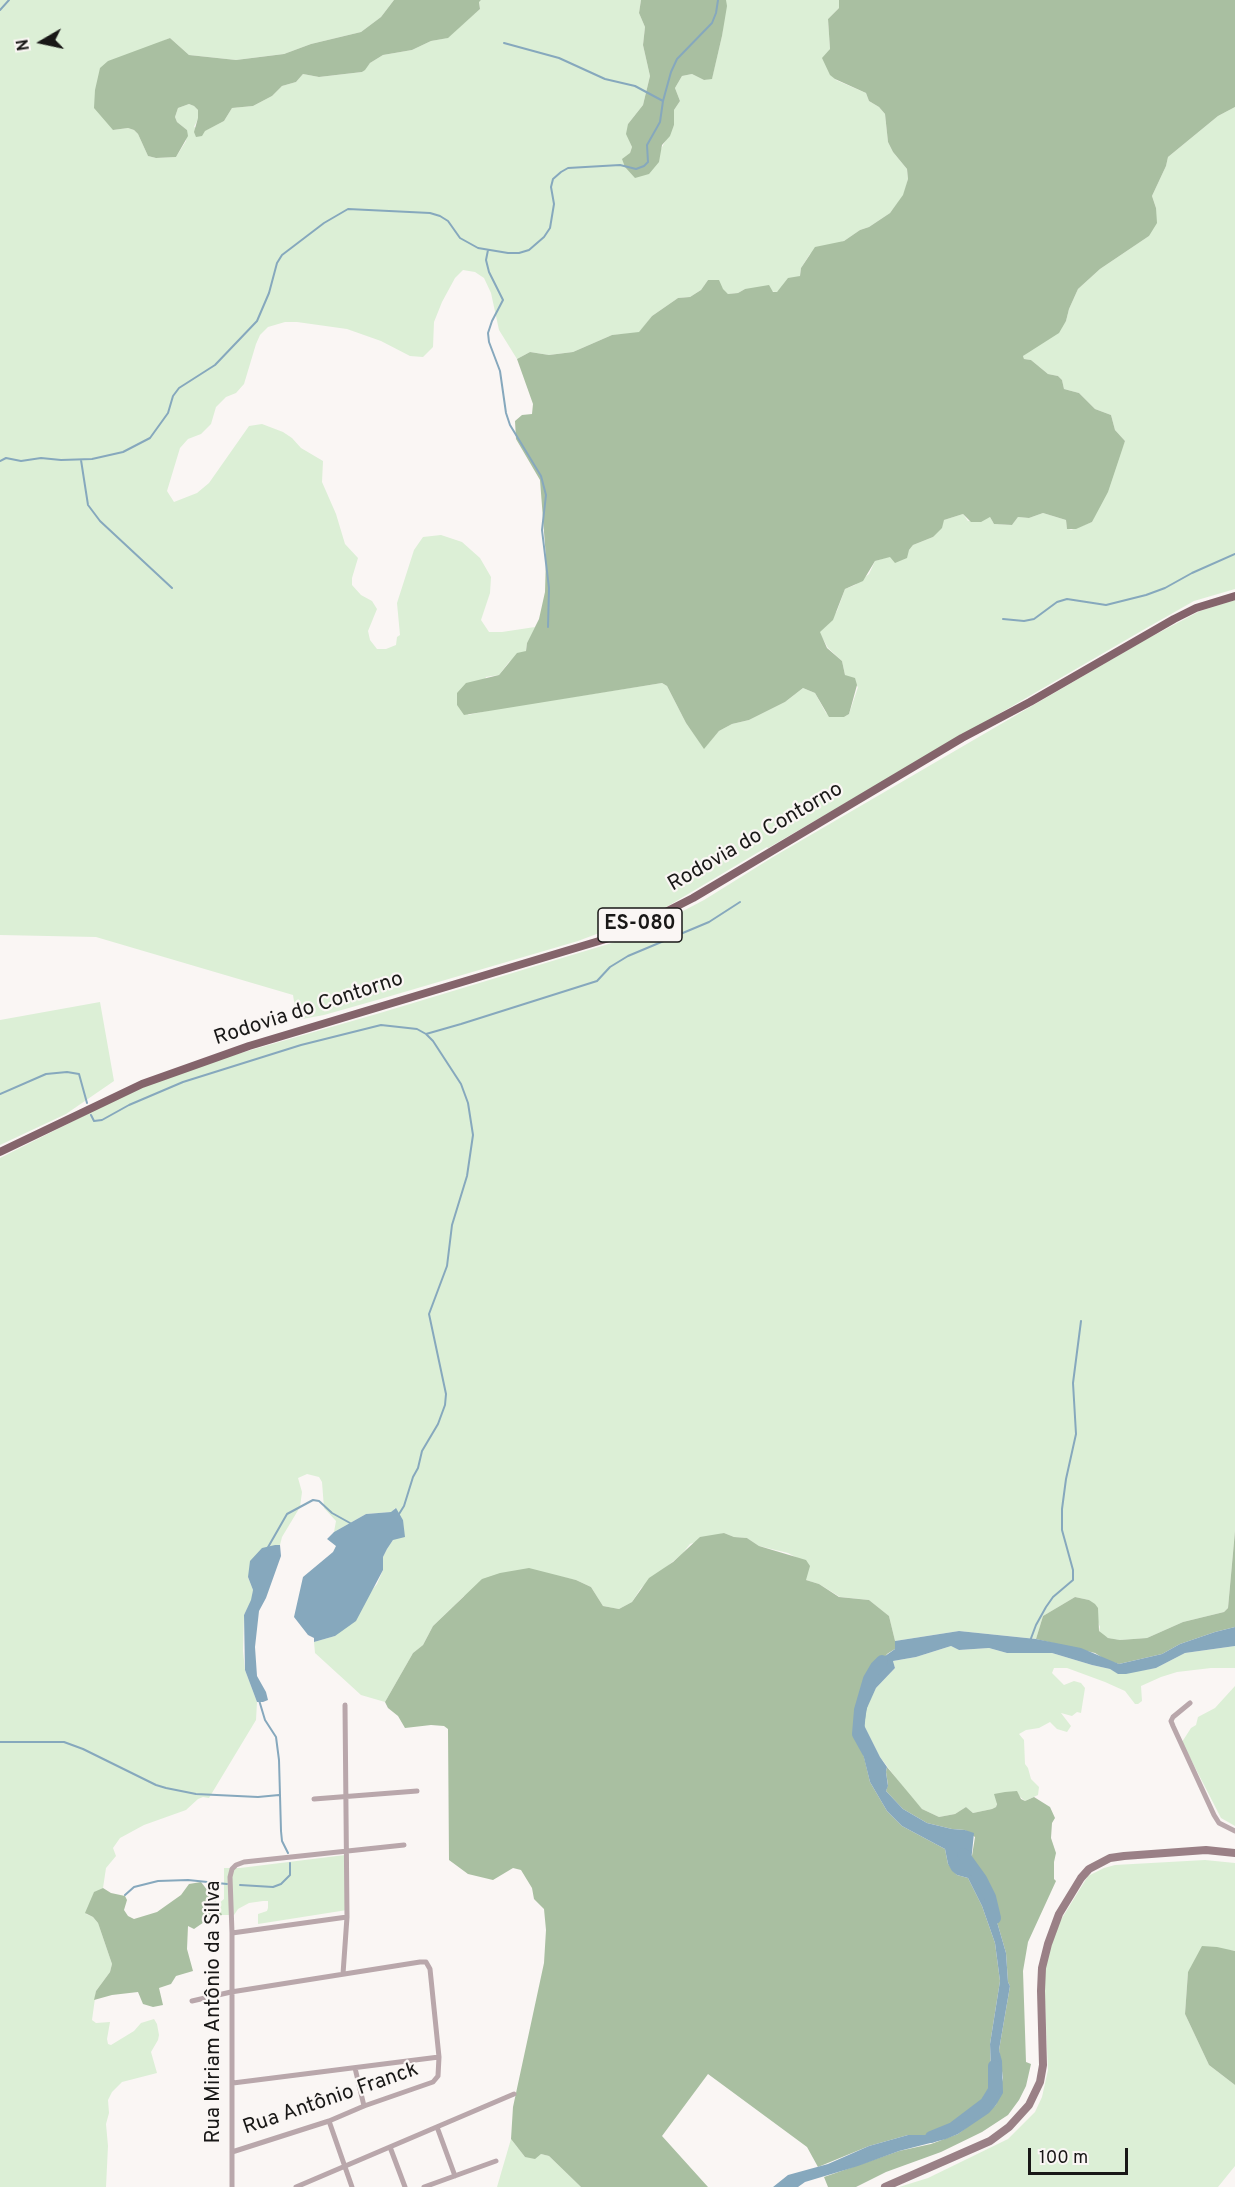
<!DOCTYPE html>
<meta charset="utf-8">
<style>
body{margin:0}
#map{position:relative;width:1235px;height:2187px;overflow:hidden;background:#faf6f4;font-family:Overpass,sans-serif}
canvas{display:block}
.north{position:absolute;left:12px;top:12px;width:60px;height:60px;-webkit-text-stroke:4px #faf6f4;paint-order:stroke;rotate:261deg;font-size:16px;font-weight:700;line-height:24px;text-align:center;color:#191817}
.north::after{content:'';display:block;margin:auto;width:21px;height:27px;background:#191817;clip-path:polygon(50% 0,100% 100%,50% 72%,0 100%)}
.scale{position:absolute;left:1028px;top:2148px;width:100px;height:27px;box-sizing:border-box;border:3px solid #191817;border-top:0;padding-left:8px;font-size:18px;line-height:21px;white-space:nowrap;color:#191817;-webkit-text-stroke:4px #faf6f4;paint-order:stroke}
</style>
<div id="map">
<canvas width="1235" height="2187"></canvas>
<div class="north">N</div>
<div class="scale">100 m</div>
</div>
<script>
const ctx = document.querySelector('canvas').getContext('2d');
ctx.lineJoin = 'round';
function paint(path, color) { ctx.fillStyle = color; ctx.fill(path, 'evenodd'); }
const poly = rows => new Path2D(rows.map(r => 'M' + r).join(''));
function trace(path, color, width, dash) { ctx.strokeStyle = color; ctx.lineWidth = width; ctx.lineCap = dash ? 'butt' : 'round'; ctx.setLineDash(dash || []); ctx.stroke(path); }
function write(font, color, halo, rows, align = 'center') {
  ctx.font = font + ' Overpass,sans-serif'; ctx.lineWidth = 4.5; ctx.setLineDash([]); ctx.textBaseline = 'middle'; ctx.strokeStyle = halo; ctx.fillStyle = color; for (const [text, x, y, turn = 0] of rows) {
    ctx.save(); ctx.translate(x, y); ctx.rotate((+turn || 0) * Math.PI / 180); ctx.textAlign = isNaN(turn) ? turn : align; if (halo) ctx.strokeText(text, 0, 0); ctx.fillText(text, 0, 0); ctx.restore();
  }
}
paint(poly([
 [0,0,394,0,381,17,361,32,311,44,284,54,236,60,189,55,170,38,142,50,113,130,128,128,134,130,138,134,148,156,156,158,176,157,186,141,187,130,177,122,175,117,178,108,189,104,194,106,198,110,198,119,194,127,204,131,224,121,232,108,253,106,272,96,282,86,296,82,303,74,319,77,362,72,370,63,383,55,412,50,431,41,447,38,480,9,479,1,481,0,641,0,639,13,645,27,643,45,650,76,643,105,628,124,628,137,632,147,630,153,661,149,674,125,674,110,680,101,675,88,682,76,692,74,704,80,712,78,722,36,726,0,839,0,839,8,828,19,830,49,828,53,828,69,836,80,866,93,869,101,879,107,885,114,888,142,893,152,907,169,908,179,904,195,890,213,869,227,860,230,844,241,810,254,801,268,800,276,777,292,745,289,738,293,728,294,708,280,701,290,690,297,678,298,652,316,639,333,612,335,573,352,549,355,530,352,517,359,499,330,491,293,484,278,475,272,463,270,455,278,442,302,434,322,433,347,423,357,410,356,381,341,347,329,297,322,285,322,268,327,260,335,256,344,244,384,236,393,226,397,216,407,211,424,201,434,188,439,180,448,167,491,174,502,197,493,209,483,249,426,262,424,283,432,292,438,301,448,323,461,322,482,336,514,345,544,358,558,352,578,352,585,361,595,372,601,377,609,368,631,370,640,377,649,386,649,396,645,397,637,400,635,397,603,414,550,423,537,441,535,462,542,480,558,491,577,490,593,481,620,489,632,502,632,535,627,527,643,526,651,509,662,499,675,486,677,468,715,495,709,662,683,667,686,686,723,704,748,719,731,732,724,749,720,785,702,803,688,815,693,826,713,834,717,844,717,849,714,858,687,845,675,842,661,828,648,819,632,828,624,837,611,845,589,855,585,869,574,875,561,909,550,913,545,933,537,944,520,963,514,968,521,990,517,994,524,1012,525,1018,517,1029,518,1043,513,1066,520,1067,528,1071,530,1092,522,1125,441,1115,430,1111,415,1095,409,1079,393,1064,389,1062,380,1058,376,1048,374,1031,360,1024,359,1023,356,1066,321,1069,309,1078,289,1100,269,1149,236,1156,208,1152,196,1166,166,1168,157,1218,116,1235,107,1235,589,1194,601,1143,630,768,848,767,847,663,909,578,941,377,1000,324,1015,297,1020,293,995,96,937,0,935],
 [1235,600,1235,1531,1228,1608,1224,1612,1183,1622,1147,1638,1120,1640,1108,1638,1102,1635,1099,1631,1100,1627,1089,1600,1075,1597,1043,1616,1036,1639,959,1631,895,1641,889,1616,869,1600,840,1597,819,1584,806,1580,799,1559,788,1553,759,1546,747,1538,734,1537,724,1533,690,1544,682,1554,641,1588,632,1602,619,1609,603,1606,591,1587,576,1580,553,1575,464,1596,433,1626,423,1645,413,1653,385,1702,361,1695,315,1653,314,1642,335,1636,377,1584,383,1570,383,1557,387,1549,393,1540,403,1520,395,1508,392,1512,366,1514,334,1532,336,1521,324,1508,322,1482,319,1477,307,1474,298,1478,302,1492,300,1507,282,1537,280,1545,275,1545,248,1577,253,1590,252,1600,244,1615,243,1651,245,1670,257,1702,256,1720,209,1798,203,1797,198,1799,186,1810,144,1825,120,1838,113,1848,116,1856,106,1868,103,1888,94,1893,86,1914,93,1917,98,1923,112,1964,110,1972,96,1991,92,2020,96,2023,110,2022,107,2039,108,2044,111,2045,134,2031,141,2023,154,2019,157,2024,159,2035,158,2040,151,2052,157,2073,122,2082,112,2092,108,2100,109,2113,106,2124,108,2146,106,2187,0,2187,0,1158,133,1091,220,1059,380,1013,625,939,658,924,704,900,773,857,1145,640,1200,611],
 [100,1002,114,1081,66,1114,0,1145,0,1020],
 [951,1646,959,1650,989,1648,1007,1653,1052,1653,1092,1665,1110,1669,1119,1674,1156,1668,1185,1653,1235,1646,1235,1668,1211,1668,1177,1672,1161,1677,1141,1686,1142,1701,1138,1704,1135,1704,1125,1691,1105,1682,1067,1668,1054,1668,1052,1673,1064,1685,1074,1681,1081,1683,1085,1688,1081,1713,1077,1712,1072,1716,1061,1713,1071,1726,1067,1732,1057,1729,1050,1722,1039,1728,1026,1730,1019,1734,1024,1740,1025,1764,1028,1768,1031,1779,1039,1787,1038,1795,1025,1801,1018,1795,997,1803,996,1807,992,1809,973,1813,966,1807,955,1814,939,1817,922,1809,909,1795,880,1757,864,1725,866,1708,876,1688,895,1668,893,1661,916,1657],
 [1235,1686,1235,1826,1221,1818,1182,1742,1191,1728,1196,1725,1198,1717,1215,1708],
 [345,1855,347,1910,258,1924,258,1914,267,1911,268,1908,268,1901,263,1901,249,1903,238,1909,234,1915,222,1915,218,1904,224,1899,224,1868,240,1868],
 [1205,1860,1235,1863,1235,1951,1230,1950,1188,1972,1185,2014,1209,2065,1235,2085,1235,2166,1218,2187,899,2187,928,2178,1008,2139,1035,2112,1042,2097,1048,2070,1044,1979,1045,1960,1054,1931,1088,1876,1104,1868,1115,1865],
 [511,2139,525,2157,541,2154,549,2156,581,2187,497,2187]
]), '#dcefd6');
paint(poly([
 [394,0,481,0,479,2,480,9,448,38,431,41,412,50,383,55,370,63,365,70,362,72,319,77,303,74,296,82,282,86,272,96,253,106,232,108,224,121,205,131,202,136,196,137,194,132,198,118,198,110,194,106,189,104,178,108,175,117,177,122,187,130,188,136,176,157,156,158,148,156,138,134,134,130,128,128,113,130,94,108,95,90,100,68,108,61,170,38,189,55,236,60,284,54,311,44,361,32,381,17],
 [641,0,726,0,727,6,722,36,712,79,704,80,692,74,682,76,675,88,680,101,674,110,674,125,670,136,662,145,659,162,649,174,635,178,625,167,622,159,630,153,632,147,626,134,628,124,643,105,650,76,643,45,645,27,639,13],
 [839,0,1235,0,1235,107,1218,116,1168,157,1166,166,1152,196,1156,208,1157,223,1149,236,1100,269,1078,289,1069,309,1066,321,1059,333,1023,356,1024,359,1031,360,1048,374,1058,376,1062,380,1064,389,1079,393,1095,409,1111,415,1115,430,1125,441,1108,492,1092,522,1076,529,1067,529,1066,520,1043,513,1029,518,1018,517,1012,525,994,524,990,517,981,522,971,522,963,514,944,520,942,528,933,537,913,545,909,550,907,558,895,563,890,557,875,561,863,581,845,589,833,620,820,632,827,648,842,661,845,675,855,678,857,685,849,714,844,717,829,717,815,693,803,688,785,702,749,720,732,724,719,731,704,749,686,723,667,686,662,683,464,715,457,705,457,693,466,683,499,675,517,653,526,651,527,643,539,619,545,592,546,558,540,480,516,439,515,421,522,415,532,414,533,404,517,359,530,352,549,355,573,352,612,335,639,332,652,316,678,298,690,297,701,290,708,280,719,280,723,289,728,294,738,293,745,289,769,285,773,292,777,292,788,278,800,276,801,268,815,247,844,241,860,230,869,227,890,213,903,195,908,179,907,169,893,152,888,142,885,114,879,107,869,101,866,93,835,79,830,75,822,58,830,49,828,19,839,8],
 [1235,1531,1235,1627,1215,1632,1180,1644,1162,1654,1119,1664,1106,1660,1095,1653,1036,1639,1043,1616,1075,1597,1089,1600,1095,1604,1098,1608,1099,1631,1108,1638,1120,1640,1147,1638,1183,1622,1224,1612,1228,1608],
 [724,1533,734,1537,747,1538,759,1546,806,1560,810,1566,806,1580,819,1584,839,1597,869,1600,889,1616,896,1645,895,1649,887,1654,871,1679,865,1695,858,1704,856,1712,857,1728,870,1782,887,1811,902,1826,945,1849,948,1864,957,1875,968,1878,982,1906,995,1943,1000,1981,990,2044,991,2071,996,2091,990,2104,951,2130,929,2135,908,2135,869,2146,818,2167,807,2147,708,2074,662,2136,708,2187,581,2187,549,2156,541,2154,535,2159,525,2157,511,2139,513,2107,544,1963,546,1930,544,1909,534,1899,532,1888,521,1870,513,1868,493,1880,468,1874,449,1860,448,1729,444,1726,431,1725,405,1728,398,1716,388,1708,385,1702,413,1653,423,1645,433,1626,482,1579,500,1573,529,1568,576,1580,591,1587,603,1606,619,1609,632,1602,649,1578,673,1562,700,1537],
 [887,1767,922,1809,939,1817,955,1814,966,1807,973,1813,992,1809,996,1807,997,1804,994,1794,1005,1792,1017,1791,1021,1799,1025,1801,1034,1797,1050,1807,1055,1818,1052,1823,1051,1838,1056,1853,1054,1862,1054,1879,1056,1881,1028,1942,1023,1971,1026,2062,1031,2064,1026,2086,1019,2100,1008,2115,982,2132,941,2152,886,2172,856,2187,828,2187,824,2177,899,2151,931,2144,958,2134,996,2105,1003,2078,999,2050,1010,1986,1008,1982,1006,1953,993,1908,974,1873,971,1862,975,1837,965,1830,952,1829,927,1823,903,1809,886,1791,888,1785,886,1772],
 [201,1882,218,1904,222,1915,207,1920,194,1929,188,1926,187,1949,193,1971,176,1976,171,1984,159,1988,163,2005,153,2007,143,2004,138,1992,112,1995,94,2000,96,1991,110,1972,112,1964,98,1923,93,1917,85,1913,94,1892,103,1888,111,1893,125,1896,127,1900,124,1910,128,1916,134,1919,157,1912,181,1895,189,1884],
 [1202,1946,1217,1947,1235,1951,1235,2085,1209,2065,1185,2014,1188,1972]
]), '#a9bfa1');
paint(poly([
 [396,1508,403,1520,405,1537,393,1540,387,1549,383,1557,383,1570,356,1621,335,1636,314,1642,314,1638,308,1635,294,1617,303,1577,333,1552,336,1546,327,1539,334,1532,366,1514,391,1512],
 [275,1545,280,1545,281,1556,266,1598,259,1611,255,1647,257,1676,266,1692,268,1700,263,1702,257,1702,245,1670,244,1615,251,1600,253,1590,248,1577,250,1561,262,1548],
 [1235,1627,1235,1646,1185,1653,1156,1668,1126,1674,1118,1674,1110,1669,1092,1665,1052,1653,1007,1653,989,1648,959,1650,951,1646,916,1657,893,1661,895,1668,876,1688,867,1708,864,1725,880,1757,887,1767,886,1772,888,1786,886,1791,903,1809,927,1823,952,1829,965,1830,974,1833,971,1862,974,1873,993,1908,1006,1953,1008,1982,1010,1986,999,2050,1002,2061,1003,2093,996,2105,989,2113,958,2134,946,2139,899,2151,858,2166,805,2182,798,2187,773,2187,788,2175,828,2164,869,2146,908,2135,929,2135,951,2130,990,2104,996,2091,991,2071,990,2044,1000,1981,995,1943,982,1906,968,1878,957,1875,952,1871,948,1864,945,1849,902,1826,887,1811,870,1782,864,1758,857,1728,856,1712,869,1687,878,1661,895,1649,895,1641,959,1631,1036,1639,1081,1648,1119,1664,1162,1654,1180,1644,1215,1632]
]), '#86a8bd');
trace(poly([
 [0,10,9,0],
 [504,43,559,58,605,79,635,86,663,101],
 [488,250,486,260,489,272,503,300,492,321,488,333,489,342,500,371,506,413,510,425,541,476,546,495,542,530,549,588,548,627],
 [81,460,88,505,100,521,172,588],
 [0,461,6,458,21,461,41,458,61,460,92,459,123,452,150,438,168,413,173,396,179,388,215,365,257,321,269,293,277,263,282,255,324,223,348,209,430,213,440,216,448,221,460,238,478,248,508,253,519,253,529,250,544,237,550,228,554,204,551,187,553,179,561,172,568,168,620,165,636,169,644,166,648,162,647,145,660,122,663,101,671,72,677,59,712,23,716,13,718,0],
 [1003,619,1024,621,1034,619,1057,602,1067,599,1106,605,1146,595,1165,588,1192,573,1235,554],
 [426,1034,461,1024,597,981,610,967,628,956,709,922,740,902],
 [0,1094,46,1074,67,1072,79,1074,87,1103],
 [91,1115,94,1121,102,1120,129,1105,183,1082,301,1045,381,1025,417,1029,426,1034,433,1041,461,1084,468,1103,473,1135,467,1176,452,1225,447,1266,429,1314,446,1394,445,1405,438,1424,422,1451,418,1468,413,1477,404,1506,399,1514],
 [267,1549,287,1514,313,1500,319,1501,332,1513,350,1523],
 [1030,1641,1036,1625,1046,1607,1053,1597,1073,1580,1073,1570,1062,1530,1062,1509,1066,1479,1076,1434,1073,1383,1081,1321],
 [259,1700,265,1720,276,1737,279,1760,281,1831,282,1841,288,1853],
 [0,1742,64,1742,83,1749,156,1785,166,1788,196,1794,258,1797,279,1795],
 [240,1885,273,1887,281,1884,290,1875,290,1863],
 [125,1895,134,1887,158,1881,188,1880,227,1884]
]), '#86a8bd', 2);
trace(poly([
 [868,1752,858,1734,860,1710,869,1679,876,1667,882,1661],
 [963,1854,981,1879,990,1897,995,1918],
 [931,2137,953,2128,986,2103,994,2090,994,2066]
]), '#86a8bd', 12);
trace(poly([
 [1190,1703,1173,1717,1171,1721,1173,1726,1214,1815,1219,1823,1235,1831],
 [314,1799,417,1791],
 [232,1933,347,1917],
 [343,1974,347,1917,345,1705],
 [192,2001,231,1992,420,1962,426,1962,430,1969,439,2057,438,2076,433,2082,364,2106,329,2121,232,2152],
 [355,2068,364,2106],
 [233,2083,439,2057],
 [329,2121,352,2187],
 [437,2127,455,2176],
 [390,2147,405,2187],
 [232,2187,232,1933,230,1877,232,1869,236,1865,244,1862,404,1845],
 [296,2187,514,2094],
 [424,2187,496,2161]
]), '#b9a7ab', 5);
trace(poly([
 [885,2187,990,2141,1009,2127,1029,2105,1040,2082,1043,2065,1041,1991,1042,1968,1048,1944,1059,1914,1081,1878,1089,1869,1110,1858,1124,1856,1206,1850,1235,1853]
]), '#9a8086', 8);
trace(poly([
 [0,1152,142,1084,249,1046,609,938,642,924,693,898,962,738,1030,702,1174,619,1196,608,1235,596]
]), '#84646b', 8);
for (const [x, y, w] of [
 [640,925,84]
]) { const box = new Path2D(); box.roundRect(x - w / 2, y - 17, w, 34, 4.5); ctx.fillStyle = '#faf6f4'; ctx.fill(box); trace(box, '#191817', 1.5); }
write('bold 20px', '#191817', null, [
 ["ES-080",640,925]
]);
write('21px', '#191817', '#faf6f4', [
 ["Rodovia do Contorno",756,838,-30],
 ["Rodovia do Contorno",309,1010,-18],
 ["Rua Miriam Antônio da Silva",215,2012,-90],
 ["Rua Antônio Franck",331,2100,-19]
]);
</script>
